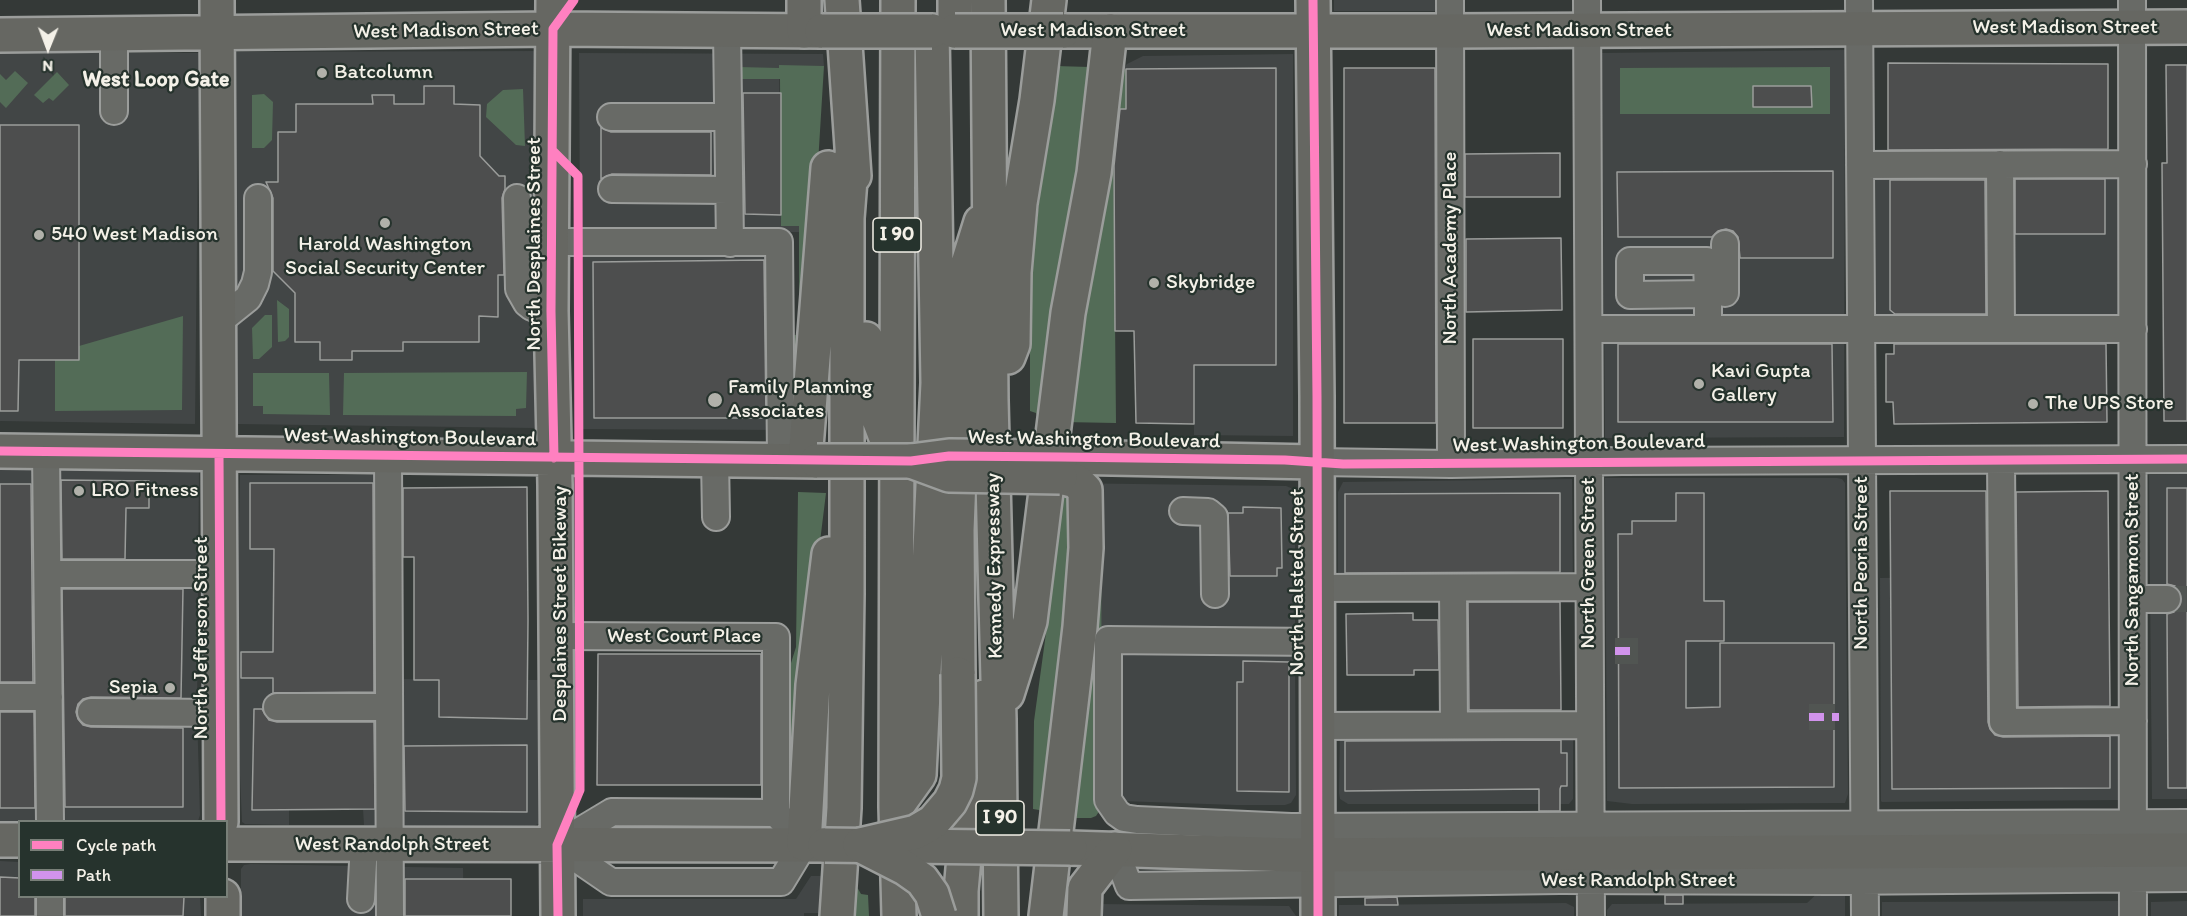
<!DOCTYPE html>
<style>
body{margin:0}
#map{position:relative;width:2187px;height:916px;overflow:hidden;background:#343937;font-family:Itim,sans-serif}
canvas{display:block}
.legend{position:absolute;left:18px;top:820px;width:210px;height:78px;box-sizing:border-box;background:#26332d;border:2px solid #787f78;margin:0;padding:8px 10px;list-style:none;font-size:18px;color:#f4f1e8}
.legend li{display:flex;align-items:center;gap:12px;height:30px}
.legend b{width:30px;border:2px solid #787f78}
.north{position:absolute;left:18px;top:18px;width:60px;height:60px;-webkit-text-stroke:4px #26332d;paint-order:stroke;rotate:181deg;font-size:16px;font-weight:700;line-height:24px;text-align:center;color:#f4f1e8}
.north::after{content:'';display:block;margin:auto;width:21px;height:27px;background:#f4f1e8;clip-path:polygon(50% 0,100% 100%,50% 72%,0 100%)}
</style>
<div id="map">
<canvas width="2187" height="916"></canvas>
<ul class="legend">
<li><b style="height:8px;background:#ff80c0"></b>Cycle path</li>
<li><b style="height:8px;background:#d193ec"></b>Path</li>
</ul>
<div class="north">N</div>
</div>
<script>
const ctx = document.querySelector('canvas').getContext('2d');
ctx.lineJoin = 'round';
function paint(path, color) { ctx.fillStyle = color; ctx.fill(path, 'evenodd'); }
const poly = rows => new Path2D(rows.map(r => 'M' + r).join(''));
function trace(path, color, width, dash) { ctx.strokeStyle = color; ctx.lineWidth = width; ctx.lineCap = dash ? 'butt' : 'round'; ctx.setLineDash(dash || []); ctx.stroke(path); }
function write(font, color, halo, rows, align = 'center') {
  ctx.font = font + ' Itim,sans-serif'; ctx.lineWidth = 4.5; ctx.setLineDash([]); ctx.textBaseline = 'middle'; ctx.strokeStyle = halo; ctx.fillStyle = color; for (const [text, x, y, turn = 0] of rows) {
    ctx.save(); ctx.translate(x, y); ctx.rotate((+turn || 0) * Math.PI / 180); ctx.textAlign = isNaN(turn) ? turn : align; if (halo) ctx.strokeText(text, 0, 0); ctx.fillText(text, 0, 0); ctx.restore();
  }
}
paint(poly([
 [1334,0,1454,0,1454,11,1334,11],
 [1845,50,1844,437,1605,438,1602,53],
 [538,51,538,425,534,428,237,424,234,52],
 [0,53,199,53,195,424,0,421],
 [579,53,823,54,824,66,779,66,781,225,799,226,799,232,580,232],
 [1293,54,1293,436,1194,435,1193,235,1114,235,1113,109,1126,109,1121,71,1127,64,1143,56],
 [2120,164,2119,329,1876,329,1876,165],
 [779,255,781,430,581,429,583,256],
 [46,469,199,471,197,712,200,815,198,821,0,822,0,470],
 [2187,474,2187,799,2152,799,2149,475],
 [240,475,388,475,389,679,541,680,542,820,540,823,532,827,364,825,363,809,289,746,289,825,245,824,242,822,236,684],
 [1605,478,1837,478,1842,479,1845,483,1848,794,1845,803,1632,804,1607,801],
 [1572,479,1573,587,1338,588,1338,492,1343,482],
 [1060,483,1286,486,1291,488,1295,497,1295,631,1101,629,1101,494,1060,495],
 [2002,576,2004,722,2121,722,2121,800,1882,802,1881,801,1880,578],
 [1116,653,1293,656,1295,660,1296,795,1291,803,1285,805,1236,805,1120,801],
 [1340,726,1573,726,1573,799,1569,804,1348,804,1340,799,1339,793],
 [0,861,19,862,20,896,200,897,201,916,0,916],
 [251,864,463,868,464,916,241,916,241,869,244,865],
 [811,876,825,876,825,913,804,913,804,916,583,916,583,899,796,899],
 [1822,889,1845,892,1845,916,1607,916,1607,910,1612,904,1807,903],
 [2122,901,2122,916,1882,916,1882,902],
 [2187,901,2187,916,2151,916,2151,902],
 [1566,903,1574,907,1574,916,1339,916,1339,905],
 [1098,904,1289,906,1296,916,1091,916]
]), '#424646');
paint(poly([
 [779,65,824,66,817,180,795,405,795,378,789,379,789,354,794,354,793,335,799,335,799,226,781,226,780,79,738,79,738,67,779,68],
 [1055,66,1090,67,1078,159,1084,160,1046,419,1038,419,1036,413,1030,411,1030,300,1034,245],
 [1830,67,1830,114,1620,114,1620,68],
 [1126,69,1126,109,1113,109,1116,423,1063,422,1078,310,1095,215,1112,85,1116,75],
 [15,71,28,83,6,108,0,102,0,74,6,80],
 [57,72,69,85,53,101,49,98,43,103,34,95],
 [523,89,525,146,516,145,486,117,487,104,503,90],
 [264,94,273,102,272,140,264,148,252,148,252,95],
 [277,300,289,309,289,337,285,341,278,342],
 [265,315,272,315,272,347,259,359,253,359,252,328],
 [183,316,182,410,55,411,55,360,79,346],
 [527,372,526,408,516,409,516,416,343,415,344,373],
 [253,373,329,373,330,415,263,414,263,406,253,406],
 [798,492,826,493,810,623,796,786,782,786,782,692,796,647],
 [1058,494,1073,495,1072,571,1042,814,1039,810,1033,809,1034,721,1055,567],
 [1101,494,1102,807,1096,816,1091,818,1071,818],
 [852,886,857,887,861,894,868,895,869,916,850,916]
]), '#536c57');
const building = poly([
 [1888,63,2108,64,2108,149,1888,150,1888,63],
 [2166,65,2187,65,2187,421,2164,421,2162,163,2167,163,2166,65],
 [1276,68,1276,365,1194,365,1194,424,1136,423,1134,331,1115,331,1114,166,1120,109,1126,109,1126,69,1276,68],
 [1344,68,1435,68,1436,423,1344,423,1344,68],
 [424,86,454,86,454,104,480,105,480,156,499,176,505,176,505,189,502,198,504,275,498,275,498,317,479,316,479,342,403,342,403,351,352,351,352,360,320,360,320,342,295,342,295,293,273,271,273,198,266,182,278,182,278,132,296,132,296,104,373,104,372,95,394,95,394,104,424,104,424,86],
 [1753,86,1811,86,1812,107,1753,107,1753,86],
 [743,93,781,93,781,215,745,214,743,93],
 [0,125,79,125,79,360,19,360,18,411,0,411,0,125],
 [601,127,611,132,711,132,711,175,612,174,601,179,601,127],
 [1560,153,1560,197,1465,197,1465,154,1560,153],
 [1833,171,1833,258,1740,258,1738,237,1733,231,1726,229,1718,231,1712,237,1618,237,1617,172,1833,171],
 [2015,179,2105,179,2105,234,2015,234,2015,179],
 [1890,180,1985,180,1986,314,1895,314,1890,310,1890,180],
 [1561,238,1562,310,1466,312,1466,239,1561,238],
 [764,260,766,418,594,418,593,262,764,260],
 [1473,339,1563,339,1563,428,1473,428,1473,339],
 [1618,344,1832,344,1833,422,1618,422,1618,344],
 [1894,344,2106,344,2107,422,1894,424,1893,402,1886,402,1886,354,1894,354,1894,344],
 [61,480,149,481,149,508,126,508,125,559,62,559,61,480],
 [250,483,373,483,374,692,273,693,273,678,241,678,241,652,273,652,274,549,250,549,250,483],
 [0,484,31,484,33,682,0,682,0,484],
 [527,487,528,620,527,719,439,717,439,680,414,680,414,557,403,557,403,488,527,487],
 [2167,488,2187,488,2187,788,2168,788,2167,614,2174,612,2180,607,2182,598,2180,591,2175,586,2167,584,2167,488],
 [1890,491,1986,491,1988,722,1990,729,1995,735,2003,737,2110,736,2110,788,1892,789,1890,491],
 [2108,491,2110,706,2018,707,2016,492,2108,491],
 [1560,493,1560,572,1345,573,1345,494,1560,493],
 [1676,493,1704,493,1704,601,1724,601,1724,641,1686,641,1686,708,1720,707,1720,643,1834,643,1834,787,1619,788,1618,534,1632,534,1632,521,1676,521,1676,493],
 [1243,507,1281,508,1282,568,1277,568,1277,576,1230,576,1228,513,1243,513,1243,507],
 [62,589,183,589,181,698,91,697,83,699,78,704,76,712,78,719,83,725,91,727,183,728,183,807,65,807,62,589],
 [1468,602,1560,602,1561,710,1469,710,1468,602],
 [1413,613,1413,620,1438,620,1439,670,1414,670,1414,675,1347,675,1346,614,1413,613],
 [598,654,761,654,761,785,597,785,598,654],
 [1243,661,1289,662,1289,792,1237,791,1237,682,1243,682,1243,661],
 [254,709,262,709,269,720,277,722,374,722,375,809,252,810,254,709],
 [0,712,34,712,35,808,0,808,0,712],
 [1561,740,1561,753,1567,753,1567,786,1561,786,1560,789,1560,811,1539,811,1539,789,1345,791,1345,741,1561,740],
 [527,745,527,812,405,811,404,746,527,745],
 [0,877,20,878,20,897,35,897,35,916,0,916,0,877],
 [405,879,511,879,511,916,405,916,405,879],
 [1665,895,1683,895,1683,904,1665,904,1665,895],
 [65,897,184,897,183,916,65,916,65,897],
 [1397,897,1398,905,1365,905,1365,898,1397,897]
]);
paint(building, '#4d4e4e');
trace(building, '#9b9d9b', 1.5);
trace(poly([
 [2167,599,2187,599],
 [1615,651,1638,651],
 [1809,717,1839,717]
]), '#515552', 26, [26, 13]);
const minor = poly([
 [1450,0,1451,464],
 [1587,0,1591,916],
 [1859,0,1865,916],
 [2132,0,2133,916],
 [727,31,730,243],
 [114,34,114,111],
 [611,117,728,117],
 [2000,164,2001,329],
 [1860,165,2133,164],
 [612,189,729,190],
 [517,198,519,289,527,303,532,307,551,311],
 [552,242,779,242,781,459],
 [1725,293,1725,244],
 [1708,294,1630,295,1630,261,1707,261,1708,294,1708,329],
 [218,322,248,298,255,284,258,272,258,198],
 [1589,329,2133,329],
 [46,452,50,822],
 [388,456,390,916],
 [715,459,716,517],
 [2001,460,2003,722,2133,721],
 [1316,462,1451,464,1622,461,2187,459],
 [1183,511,1208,512,1214,517,1215,594],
 [48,574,220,574],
 [1317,588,1589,587],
 [1453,588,1454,725],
 [2133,599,2167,599],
 [556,636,776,637,776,813],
 [1317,642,1108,640,1108,800,1117,813,1124,818,1137,820,1291,827,2187,823],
 [0,697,49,697],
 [277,707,389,707],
 [91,712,220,713],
 [1317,726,1589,725],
 [612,812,776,813,804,844,781,882,611,882,557,845,612,812],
 [1115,849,1129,886,1560,880,1831,881,2187,878],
 [361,899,364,844],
 [50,916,50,896]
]);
const major = poly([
 [217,0,221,822],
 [553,0,551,311,555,485,558,916],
 [1313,0,1317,396,1318,916],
 [1063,31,1450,31,2187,27],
 [0,35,553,29,822,31],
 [0,451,817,461],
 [1061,457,1316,462],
 [0,840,20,840],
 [226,844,825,845],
 [1070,848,1292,855,2187,850],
 [223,896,223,916]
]);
const highway = poly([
 [842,0,854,176],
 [898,0,896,807,899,916],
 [955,0,955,31],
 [988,0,991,400,999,719,1001,916],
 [804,31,804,0],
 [866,339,870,396,890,448],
 [1008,357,1013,344,1014,272,1020,203,1037,100,1049,0],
 [805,460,828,168],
 [958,674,957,530,967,267,981,222],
 [1007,694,1030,621,1068,313,1094,173,1110,31],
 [896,807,919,775,938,383,932,31],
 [804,844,813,685,829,554],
 [837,916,844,808,847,594,847,218,852,154],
 [961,916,961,891,972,768,984,697],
 [1046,916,1080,627,1086,548,1085,490,1076,481,1060,477],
 [1084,916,1085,888,1115,849]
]);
trace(minor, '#9b9d9b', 30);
trace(major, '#9b9d9b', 38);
trace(highway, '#9b9d9b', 38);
trace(minor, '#686a66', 26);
trace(major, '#666762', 33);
trace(highway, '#666762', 33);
const majorBridge = poly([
 [822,31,932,31],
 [955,31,1063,31],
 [817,461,911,461,949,456,1061,457],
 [825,845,1070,848]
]);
const highwayBridge = poly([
 [911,461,949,475,1060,477],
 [860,845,916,832,933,822,950,802,956,790,959,778,958,674],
 [860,845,905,868,922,880,932,894,939,916]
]);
trace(majorBridge, '#9b9d9b', 38, []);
trace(highwayBridge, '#9b9d9b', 38, []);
trace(majorBridge, '#666762', 33);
trace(highwayBridge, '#666762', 33);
trace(poly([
 [1615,651,1638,651],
 [1809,717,1839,717]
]), '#d193ec', 8, [15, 8]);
trace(poly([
 [1313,0,1317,396,1318,916],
 [553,151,578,176,580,790,557,845,558,916],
 [0,451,911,461,949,456,1061,457,1285,460,1343,464,2187,459],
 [219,454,221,822],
 [554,458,551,311,553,29,574,0]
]), '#ff80c0', 9);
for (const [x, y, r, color] of [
 [322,73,6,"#b1b1aa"],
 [385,223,6,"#b1b1aa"],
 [39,235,6,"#b1b1aa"],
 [1154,283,6,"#b1b1aa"],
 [1699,384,6,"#b1b1aa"],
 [715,400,8,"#b1b1aa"],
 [2033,404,6,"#b1b1aa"],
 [79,491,6,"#b1b1aa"],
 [170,688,6,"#b1b1aa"]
]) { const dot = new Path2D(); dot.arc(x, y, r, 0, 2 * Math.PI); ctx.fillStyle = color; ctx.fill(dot); trace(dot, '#26332d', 2); }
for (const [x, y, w] of [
 [897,235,48],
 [1000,818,48]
]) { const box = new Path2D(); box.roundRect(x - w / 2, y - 17, w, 34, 4.5); ctx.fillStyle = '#26332d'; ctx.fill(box); trace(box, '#f4f1e8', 1.5); }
write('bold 20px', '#f4f1e8', null, [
 ["I 90",897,235],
 ["I 90",1000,818]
]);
write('21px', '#f4f1e8', '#26332d', [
 ["West Madison Street",2065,28],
 ["West Madison Street",446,31,-1],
 ["West Madison Street",1093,31],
 ["West Madison Street",1579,31],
 ["North Desplaines Street",535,244,-90],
 ["North Academy Place",1451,248,-90],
 ["West Washington Boulevard",410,438,1],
 ["West Washington Boulevard",1094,440,1],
 ["West Washington Boulevard",1579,444,-1],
 ["North Green Street",1589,563,-90],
 ["North Peoria Street",1862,563,-90],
 ["Kennedy Expressway",995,566,-91],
 ["North Sangamon Street",2133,580,-90],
 ["North Halsted Street",1298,582,-90],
 ["Desplaines Street Bikeway",561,604,-90],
 ["West Court Place",684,637],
 ["North Jefferson Street",202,638,-90],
 ["West Randolph Street",392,845],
 ["West Randolph Street",1638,881]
]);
write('21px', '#f4f1e8', '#26332d', [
 ["Batcolumn",334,73],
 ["540 West Madison",51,235],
 ["Harold Washington",385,245,"center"],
 ["Social Security Center",385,269,"center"],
 ["Skybridge",1166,283],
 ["Kavi Gupta",1711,372],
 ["Gallery",1711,396],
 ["Family Planning",728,388],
 ["Associates",728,412],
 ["The UPS Store",2045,404],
 ["LRO Fitness",91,491],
 ["Sepia",158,688,"right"]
], 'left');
write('bold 22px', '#f4f1e8', '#26332d', [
 ["West Loop Gate",156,80]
]);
</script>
